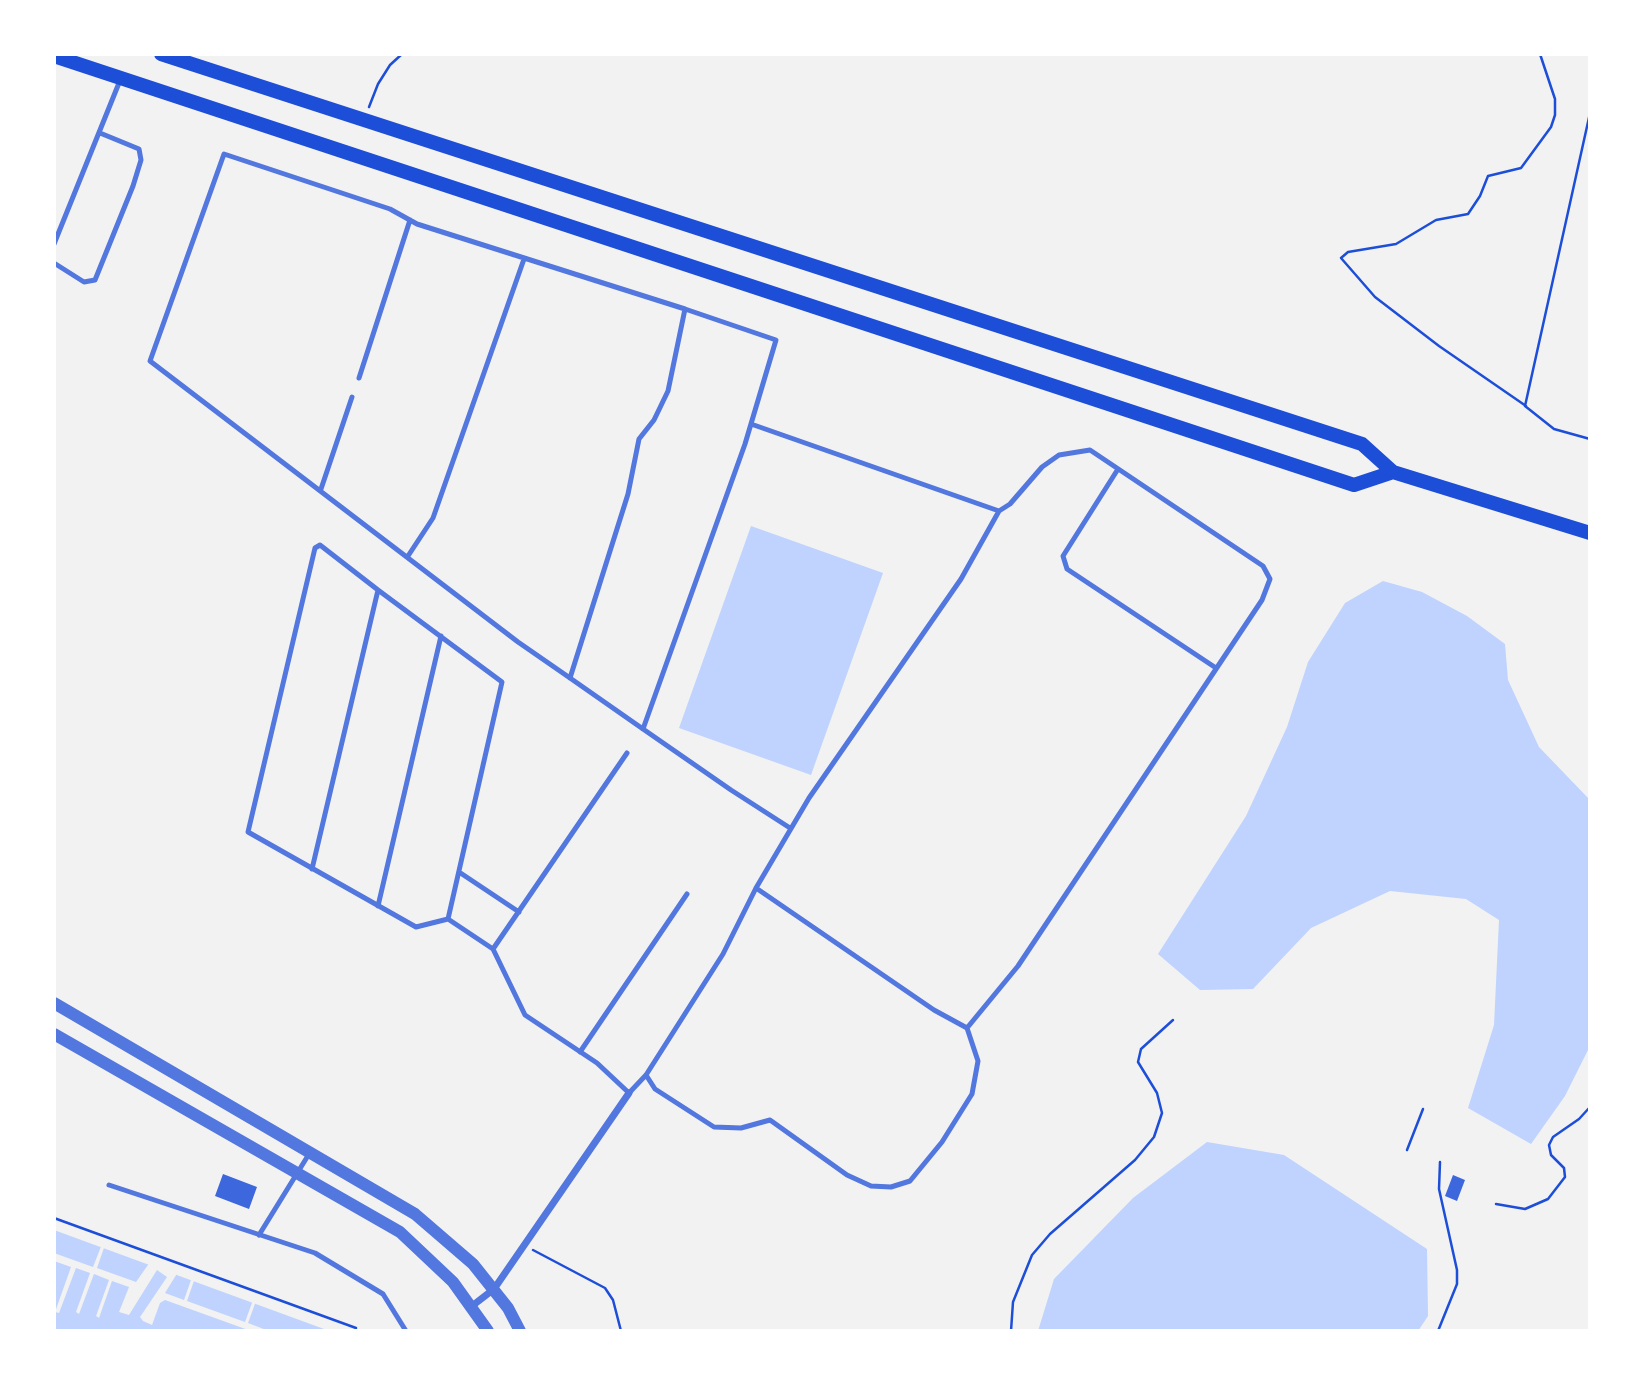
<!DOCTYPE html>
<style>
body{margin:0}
#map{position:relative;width:1644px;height:1385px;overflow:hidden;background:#f2f2f2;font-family:"Sofia Sans Condensed",sans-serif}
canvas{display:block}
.frame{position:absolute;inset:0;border:56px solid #fff;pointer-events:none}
</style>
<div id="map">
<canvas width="1644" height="1385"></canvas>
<div class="frame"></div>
</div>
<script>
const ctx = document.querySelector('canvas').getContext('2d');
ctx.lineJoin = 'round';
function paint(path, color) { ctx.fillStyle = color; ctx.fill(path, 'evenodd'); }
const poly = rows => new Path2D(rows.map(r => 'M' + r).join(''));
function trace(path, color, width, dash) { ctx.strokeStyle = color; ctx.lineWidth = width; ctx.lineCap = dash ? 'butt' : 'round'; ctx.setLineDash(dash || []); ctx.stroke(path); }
paint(poly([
 [751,526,883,573,811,775,679,728],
 [1383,581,1422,592,1467,616,1505,644,1508,680,1539,747,1590,800,1590,1046,1565,1096,1531,1144,1468,1108,1494,1025,1499,920,1466,899,1390,891,1311,928,1253,989,1200,990,1158,954,1246,816,1287,727,1308,662,1345,603],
 [1207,1142,1284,1155,1427,1249,1428,1316,1418,1331,1038,1331,1054,1279,1133,1198],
 [54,1230,324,1329,325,1331,54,1331]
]), '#bfd3fe');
paint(poly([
 [102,1244,105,1245,97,1268,136,1282,150,1262,178,1272,165,1293,184,1300,192,1277,195,1278,187,1301,245,1322,253,1300,256,1301,248,1323,269,1331,251,1331,165,1300,160,1303,152,1325,143,1321,140,1317,167,1277,157,1270,129,1315,119,1312,129,1287,112,1281,99,1318,96,1316,109,1280,94,1274,79,1314,76,1312,90,1273,76,1268,59,1313,55,1312,71,1267,54,1261,54,1253,93,1267]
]), '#f2f2f2');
paint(poly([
 [223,1174,257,1187,249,1209,215,1196],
 [1453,1175,1465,1180,1457,1201,1445,1196]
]), '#3d67dc');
trace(poly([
 [369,107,378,84,390,65,402,54],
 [1590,113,1525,406,1554,429,1590,439],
 [1526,406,1439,346,1375,297,1341,258,1348,252,1396,244,1436,220,1468,214,1480,196,1488,176,1521,168,1551,127,1555,115,1555,99,1540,54],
 [1407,1150,1423,1109],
 [1496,1204,1525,1209,1548,1199,1565,1177,1564,1168,1551,1155,1549,1145,1553,1137,1579,1119,1590,1107],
 [54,1218,356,1328,355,1331],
 [533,1250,605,1288,613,1300,621,1331],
 [1011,1331,1013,1302,1032,1255,1050,1234,1135,1160,1154,1137,1162,1113,1157,1093,1138,1062,1141,1049,1173,1020],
 [1438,1331,1457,1284,1457,1270,1439,1189,1440,1162]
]), '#1d4ed8', 2.5);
trace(poly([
 [54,244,121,78],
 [54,263,84,282,95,280,133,186,141,160,139,149,100,133],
 [359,378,410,220],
 [1118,469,1063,556,1067,569,1216,668],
 [321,489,352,397],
 [408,556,433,518,524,259],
 [378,590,320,545,315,548,248,832,416,927,448,919,493,949,525,1015,597,1063,629,1093,646,1075,723,954,756,888,809,798,961,579,999,511],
 [570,678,628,494,639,439,654,420,668,391,685,309,417,224,390,209,224,154,150,361,518,642,570,678,643,729,731,790,790,828],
 [643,729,745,444,776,340,685,309],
 [312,869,378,590,502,682,448,919],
 [459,872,519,912],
 [756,888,934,1010,967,1028],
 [378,906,441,636],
 [493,949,627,753],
 [580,1052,687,894],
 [646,1075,655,1089,714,1127,741,1128,770,1120,847,1175,871,1186,891,1187,910,1181,942,1142,972,1094,978,1061,967,1028,1018,966,1262,600,1270,579,1263,566,1090,450,1059,455,1042,467,1010,504,999,511,751,424],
 [109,1185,315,1253,383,1294,406,1331],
 [259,1235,309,1154]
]), '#5277de', 5);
trace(poly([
 [472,1306,494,1289,629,1093]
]), '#5277de', 7);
trace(poly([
 [54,1003,415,1214,473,1264,508,1308,520,1331],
 [54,1034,400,1232,453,1282,488,1331]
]), '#5277de', 12);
trace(poly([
 [161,54,1362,444,1393,472,1590,533],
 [54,56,1354,485,1393,472]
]), '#1d4ed8', 14);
</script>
